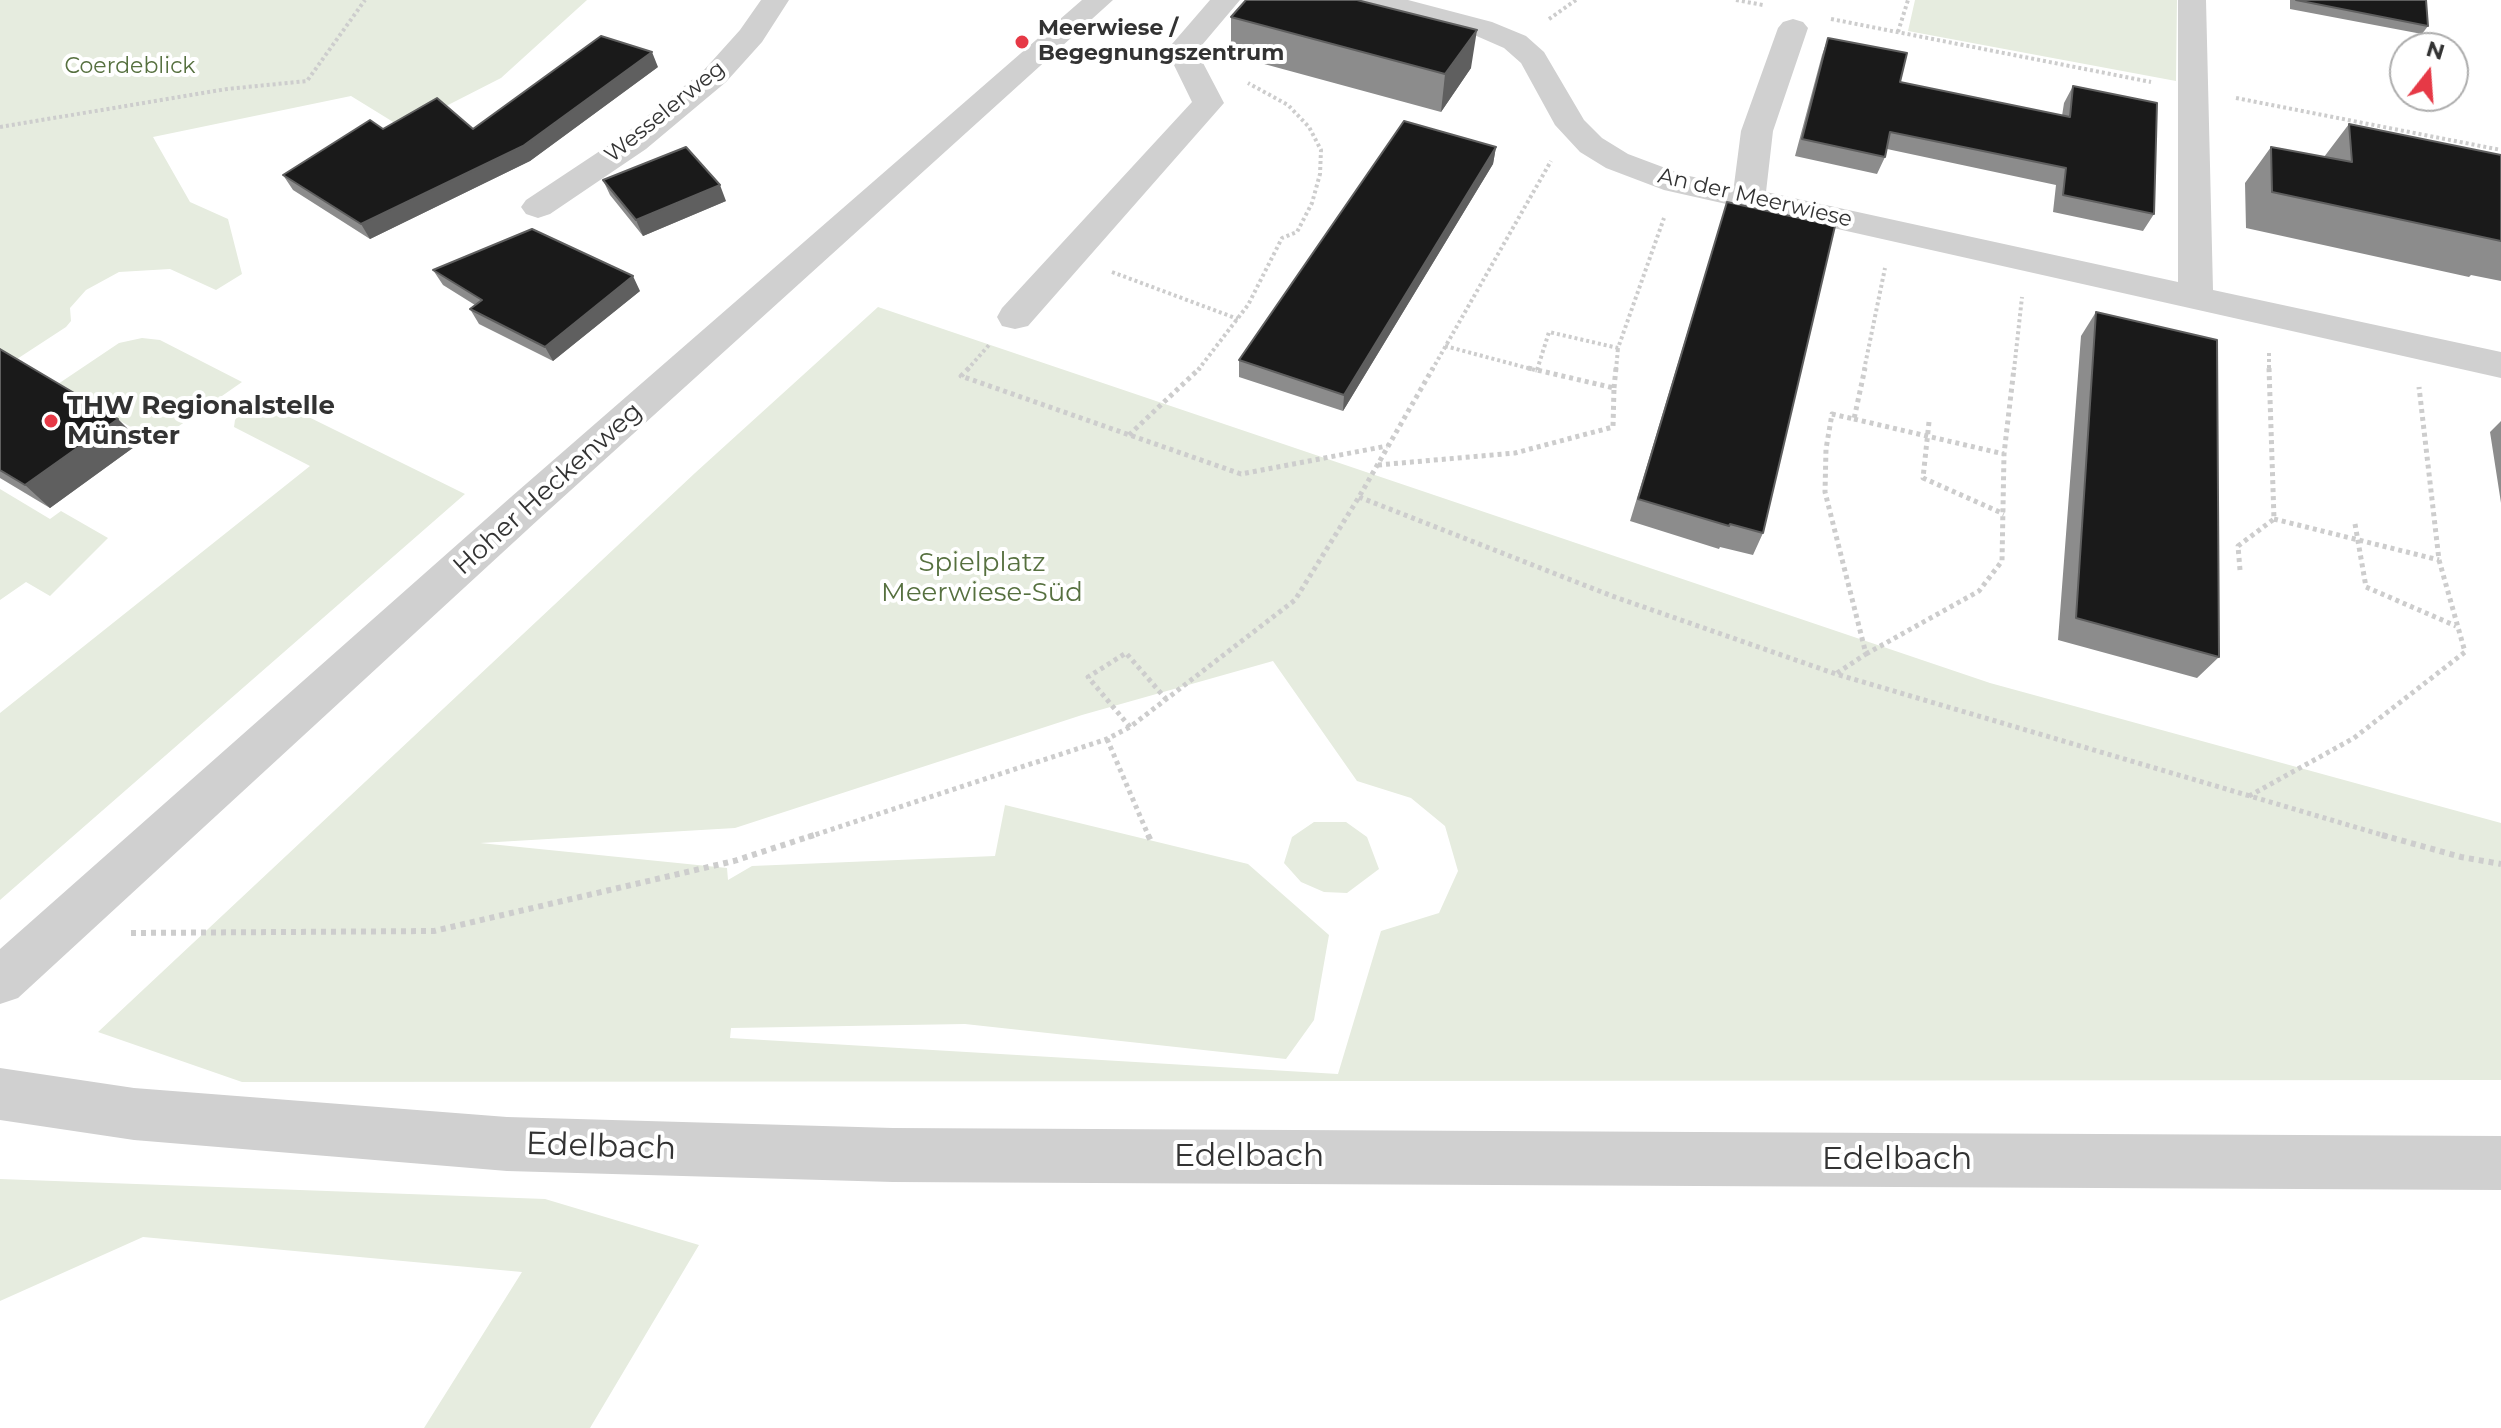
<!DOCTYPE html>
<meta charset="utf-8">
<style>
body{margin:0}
#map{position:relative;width:2501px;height:1428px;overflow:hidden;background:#fff;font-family:Montserrat,sans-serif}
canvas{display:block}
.north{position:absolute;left:2389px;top:32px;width:80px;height:80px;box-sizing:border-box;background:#fff;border:2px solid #adadad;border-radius:50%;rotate:17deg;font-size:22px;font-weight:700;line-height:32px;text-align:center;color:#333}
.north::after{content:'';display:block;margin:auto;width:28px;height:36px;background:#e63946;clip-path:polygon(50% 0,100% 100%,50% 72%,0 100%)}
</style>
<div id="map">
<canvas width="2501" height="1428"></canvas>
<div class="north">N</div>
</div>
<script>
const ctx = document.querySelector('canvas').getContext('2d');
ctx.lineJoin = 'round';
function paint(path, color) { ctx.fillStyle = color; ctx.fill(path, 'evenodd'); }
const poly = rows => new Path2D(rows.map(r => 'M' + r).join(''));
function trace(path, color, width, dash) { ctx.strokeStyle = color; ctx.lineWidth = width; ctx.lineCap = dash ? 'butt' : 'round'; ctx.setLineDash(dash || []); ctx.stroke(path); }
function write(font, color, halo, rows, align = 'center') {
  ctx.font = font + ' Montserrat,sans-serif'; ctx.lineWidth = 8; ctx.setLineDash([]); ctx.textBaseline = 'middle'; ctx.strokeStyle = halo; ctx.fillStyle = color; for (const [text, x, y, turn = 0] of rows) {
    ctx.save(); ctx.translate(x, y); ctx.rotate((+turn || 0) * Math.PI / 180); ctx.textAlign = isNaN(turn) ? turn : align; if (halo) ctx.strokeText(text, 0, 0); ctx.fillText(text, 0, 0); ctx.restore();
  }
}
paint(poly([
 [0,0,587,0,501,78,403,128,351,96,153,137,190,202,228,219,242,274,216,290,170,269,119,272,86,290,70,308,71,321,66,327,17,359,0,349],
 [1915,0,2177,0,2176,81,1908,31],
 [878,307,1990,683,2501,823,2501,1080,242,1082,98,1032,695,473],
 [1273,661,1357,781,1411,798,1445,826,1458,871,1439,913,1381,931,1338,1074,730,1038,731,1028,965,1024,1286,1059,1314,1020,1329,935,1248,864,1005,805,995,856,752,866,728,880,727,868,480,843,735,828,1082,715],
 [142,338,160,340,242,382,156,442,58,384,119,343],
 [270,398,465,494,0,900,0,713,310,466,234,427,235,420,243,410],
 [0,489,50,519,61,511,108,538,50,596,26,582,0,600],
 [1314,822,1346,822,1367,837,1379,869,1347,893,1324,892,1301,882,1284,863,1292,837],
 [0,1179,545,1199,699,1245,590,1428,424,1428,522,1272,143,1237,0,1301]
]), '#e6ecdf');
trace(poly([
 [1736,0,1763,5],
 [1549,19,1576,0],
 [1831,19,2151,82],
 [1898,32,1908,0],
 [2236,98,2501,150],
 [0,127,227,89,307,81,365,0],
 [1112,272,1238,319],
 [1445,346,1535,370],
 [2269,353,2269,370],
 [967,370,989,345],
 [1198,370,1248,305,1282,238,1297,232,1312,203,1320,174,1321,150,1309,127,1288,105,1248,83],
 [1432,370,1551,161],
 [1537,370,1549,332,1618,348,1664,218],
 [1616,370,1618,348],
 [1864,370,1885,268],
 [2014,370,2022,297]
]), '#cdcdcd', 4, [3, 3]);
trace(poly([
 [969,368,961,376,1241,474,1387,446],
 [1528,368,1537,370],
 [1614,388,1616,368],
 [1854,419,2004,454],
 [1929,422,1923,478,2004,514],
 [1129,435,1200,368],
 [1378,465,1515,453,1613,427,1614,388,1537,370,1538,368],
 [1359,497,1612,596,1836,674,2389,837],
 [2274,519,2439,560],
 [2355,524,2366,587,2456,626],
 [2240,570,2238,546,2274,519,2269,368],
 [1866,654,1979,591,2002,561,2004,454,2014,368],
 [1837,673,1866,654,1825,492,1826,449,1832,414,1854,419,1865,368],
 [1130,727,1088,677,1126,653,1166,699],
 [1107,739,1149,837],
 [2249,796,2354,738,2465,652,2439,560,2419,387],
 [808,837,1107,739,1130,727,1295,600,1359,497,1433,368]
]), '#cdcdcd', 5, [4, 4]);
trace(poly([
 [1148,835,1152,843],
 [2382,835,2461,857,2501,864],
 [131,933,434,931,734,861,814,835]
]), '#cdcdcd', 6, [5, 5]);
paint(poly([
 [761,0,789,0,762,42,726,82,646,149,550,214,538,218,526,214,521,207,526,200,624,135,704,70,740,30,761,0],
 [1082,0,1113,0,539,519,18,998,0,1004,0,949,511,497,1082,0],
 [1210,0,1240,0,1202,45,1202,61,1224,103,1028,326,1015,329,1002,326,997,317,1002,308,1192,102,1172,61,1172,44,1210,0],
 [1360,0,1408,0,1492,22,1526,36,1544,52,1584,120,1602,138,1628,154,1684,175,1734,185,1741,131,1778,28,1783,22,1793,19,1803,22,1808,28,1773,131,1766,192,2178,282,2178,0,2206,0,2213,290,2501,352,2501,378,1664,190,1606,168,1580,152,1555,125,1521,63,1504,48,1472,34,1364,6,1360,0],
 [0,1068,134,1088,507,1117,893,1128,2501,1136,2501,1190,893,1182,507,1171,134,1140,0,1120,0,1068]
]), '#d0d0d0');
paint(poly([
 [2290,0,2426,0,2428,26,2422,34,2290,9],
 [1231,17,1471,68,1441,112,1231,55],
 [1828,38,1900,82,2062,116,2064,103,2073,86,2154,214,2143,231,2053,212,2056,185,1887,149,1885,157,1877,174,1795,156,1822,55],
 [658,67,530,161,370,239,293,190,283,175,473,129],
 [2349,124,2501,155,2501,281,2471,275,2469,277,2246,228,2245,183,2271,147,2324,157],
 [1496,147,1493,164,1343,411,1239,377,1239,360],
 [603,180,726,201,643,236,610,195],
 [1727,202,1763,533,1753,555,1720,547,1719,549,1630,521],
 [433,270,640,291,553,361,479,324,470,309,475,305,443,285],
 [2096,312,2219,657,2197,678,2058,640,2081,336],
 [0,349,141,442,50,508,0,478],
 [2501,421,2501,503,2490,432]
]), '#8c8c8c');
paint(poly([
 [1477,30,1471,68,1441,112,1445,74],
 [652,52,658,67,530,161,370,239,361,224],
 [1496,147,1493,164,1343,411,1344,395],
 [720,185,726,201,643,236,636,220],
 [633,276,640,291,553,361,545,347],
 [118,419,141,442,50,508,25,485]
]), '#5f5f5f');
const building = poly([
 [1246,0,1357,0,1477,30,1445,74,1231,17,1246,0],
 [2296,0,2426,0,2428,26,2296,0],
 [601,36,652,52,523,146,361,224,283,175,370,120,383,129,437,98,473,129,601,36],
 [1828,38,1907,53,1900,82,2070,117,2073,86,2157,103,2154,214,2063,195,2066,168,1890,132,1885,157,1802,139,1828,38],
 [1404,121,1496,147,1344,395,1239,360,1404,121],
 [2349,124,2501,155,2501,241,2272,192,2271,147,2352,162,2349,124],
 [686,147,720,185,636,220,603,180,686,147],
 [1727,202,1835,226,1763,533,1730,524,1729,526,1638,499,1727,202],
 [532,229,633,276,545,347,470,309,482,300,433,270,532,229],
 [2096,312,2217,340,2219,657,2076,618,2096,312],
 [0,349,118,419,25,485,0,470,0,349]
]);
paint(building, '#1a1a1a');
trace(building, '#5f5f5f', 2);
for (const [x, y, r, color] of [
 [1022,42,8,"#e63946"],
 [51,421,8,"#e63946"]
]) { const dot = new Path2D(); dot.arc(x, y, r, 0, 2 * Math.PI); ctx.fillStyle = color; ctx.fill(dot); trace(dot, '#fff', 3); }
write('bold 22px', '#333', '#fff', [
 ["Meerwiese /",1038,29],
 ["Begegnungszentrum",1038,54]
], 'left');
write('22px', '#56703f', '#fff', [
 ["Coerdeblick",130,67]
]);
write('22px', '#333', '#fff', [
 ["Wesselerweg",665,112,-39],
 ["An der Meerwiese",1755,198,13]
]);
write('bold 26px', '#333', '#fff', [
 ["THW Regionalstelle",67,406],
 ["Münster",67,436]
], 'left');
write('26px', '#333', '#fff', [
 ["Hoher Heckenweg",548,489,-42]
]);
write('26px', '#56703f', '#fff', [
 ["Spielplatz",982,563],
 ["Meerwiese-Süd",982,593]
]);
write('32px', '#333', '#fff', [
 ["Edelbach",601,1147,2],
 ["Edelbach",1249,1157],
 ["Edelbach",1897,1160]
]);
</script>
